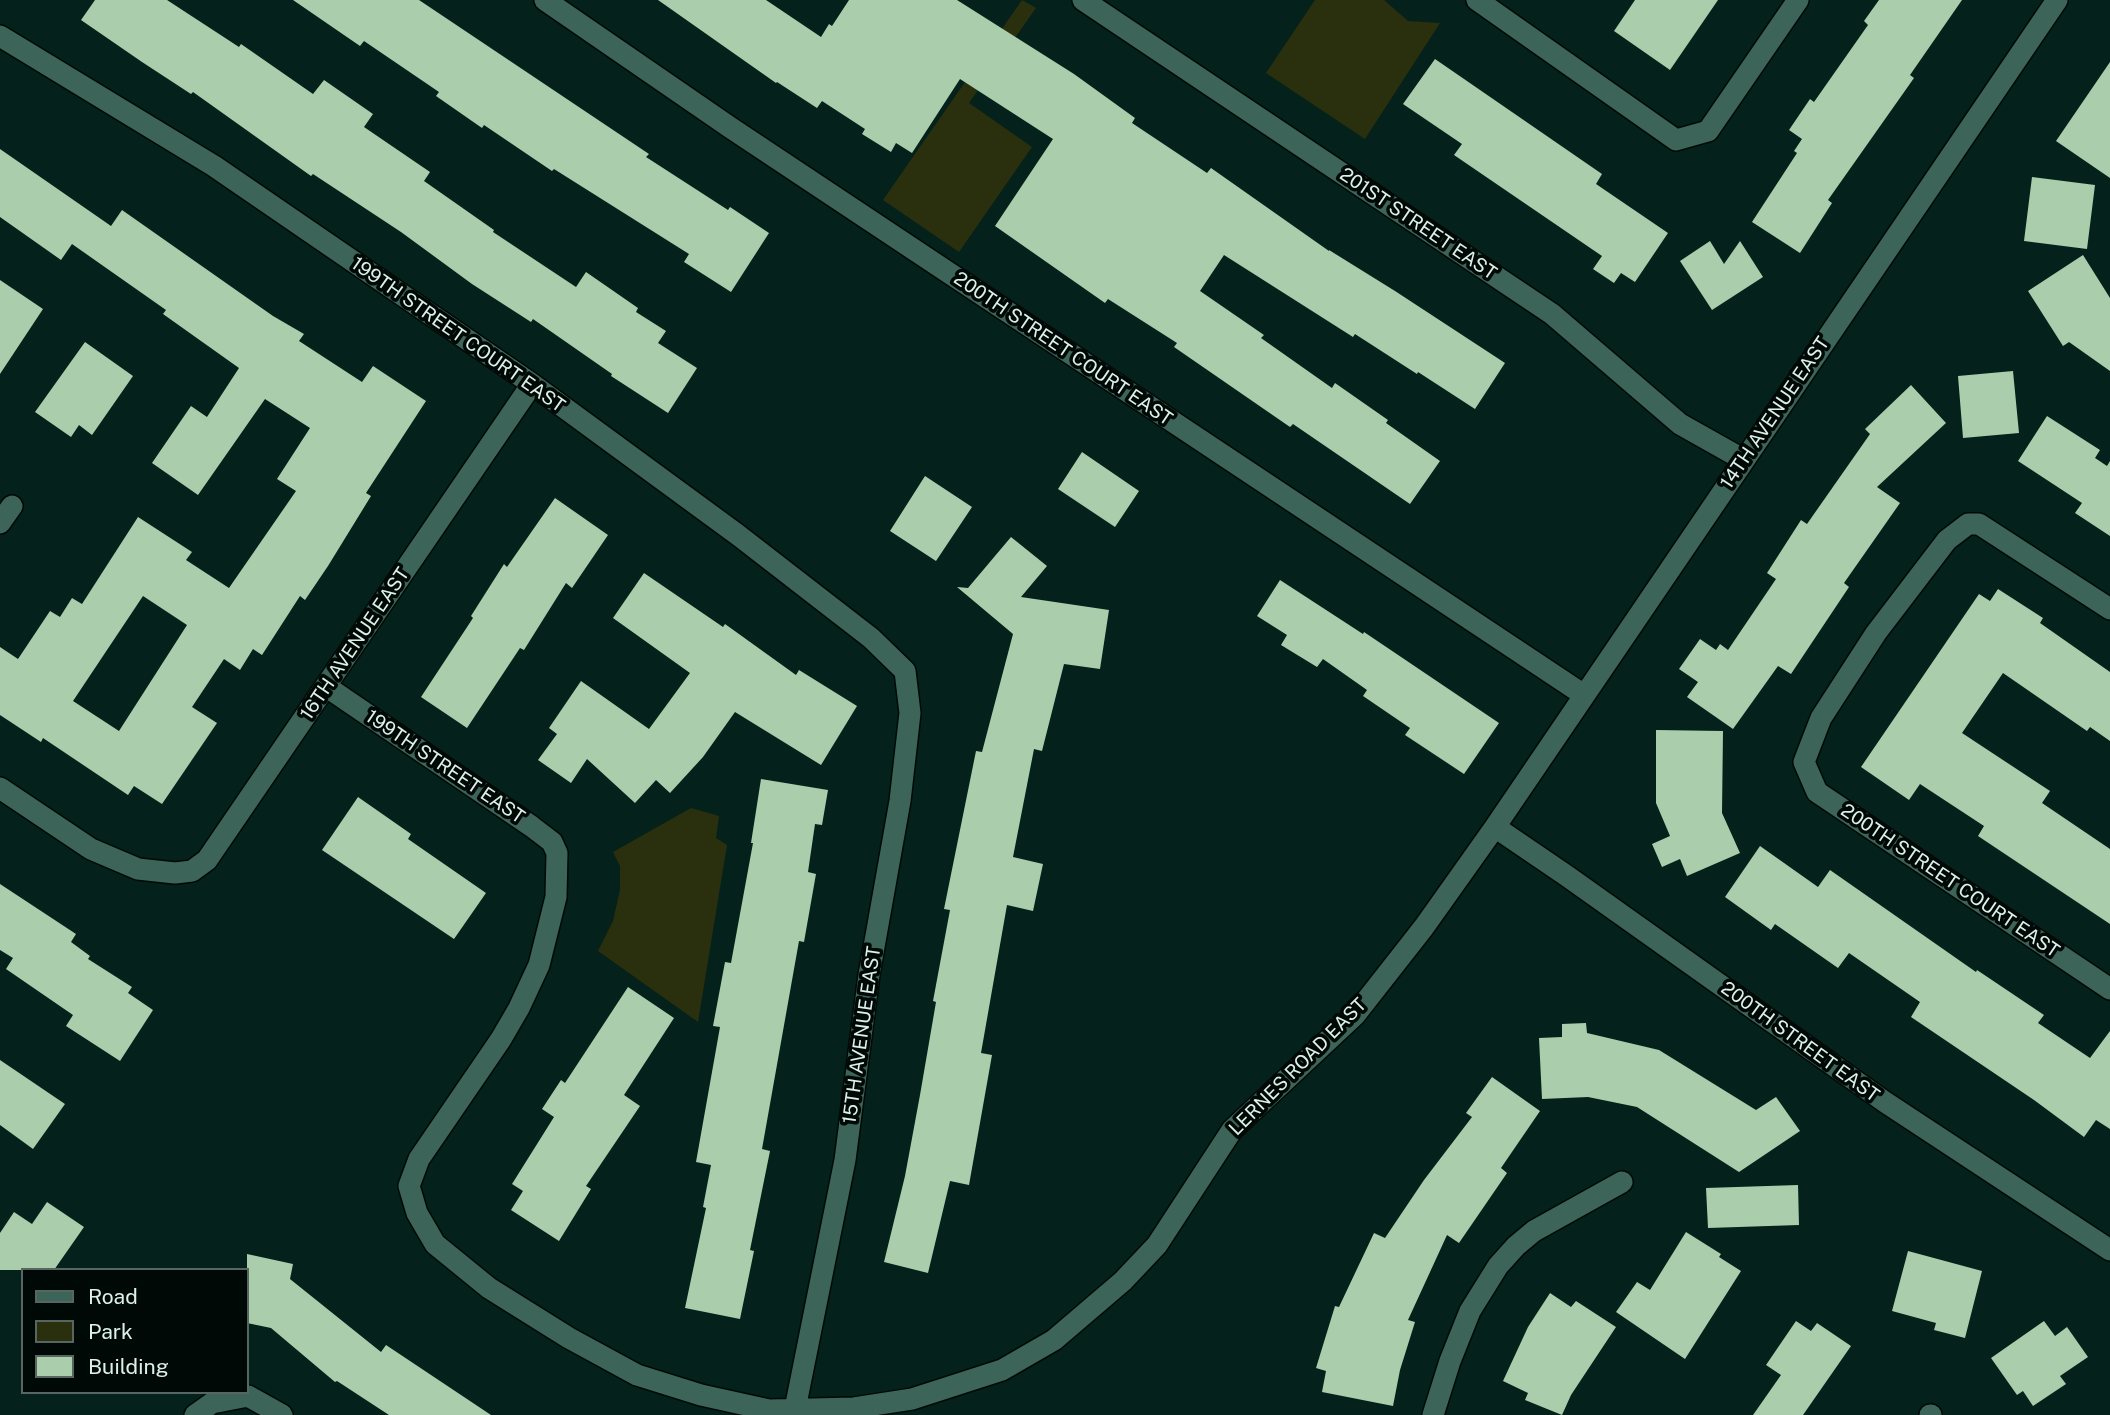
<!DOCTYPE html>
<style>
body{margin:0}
#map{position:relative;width:2110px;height:1415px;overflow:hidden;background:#04221b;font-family:"Public Sans",sans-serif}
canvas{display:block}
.legend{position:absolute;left:21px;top:1268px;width:228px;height:126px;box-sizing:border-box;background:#000906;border:2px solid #586661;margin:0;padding:9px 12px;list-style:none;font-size:21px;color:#dcf1ea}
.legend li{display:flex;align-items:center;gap:14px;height:35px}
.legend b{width:35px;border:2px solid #586661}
</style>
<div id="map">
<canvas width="2110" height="1415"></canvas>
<ul class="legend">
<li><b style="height:9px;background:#3d6459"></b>Road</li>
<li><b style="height:19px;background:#2a300d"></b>Park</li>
<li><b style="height:19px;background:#aaceac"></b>Building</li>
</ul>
</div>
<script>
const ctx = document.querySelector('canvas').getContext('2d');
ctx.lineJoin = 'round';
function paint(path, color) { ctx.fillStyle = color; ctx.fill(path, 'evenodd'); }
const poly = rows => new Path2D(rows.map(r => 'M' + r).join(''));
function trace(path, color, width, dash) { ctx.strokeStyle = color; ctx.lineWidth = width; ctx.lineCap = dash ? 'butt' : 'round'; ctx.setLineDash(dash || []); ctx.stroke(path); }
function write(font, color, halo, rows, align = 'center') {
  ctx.font = font + ' "Public Sans",sans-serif'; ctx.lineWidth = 7; ctx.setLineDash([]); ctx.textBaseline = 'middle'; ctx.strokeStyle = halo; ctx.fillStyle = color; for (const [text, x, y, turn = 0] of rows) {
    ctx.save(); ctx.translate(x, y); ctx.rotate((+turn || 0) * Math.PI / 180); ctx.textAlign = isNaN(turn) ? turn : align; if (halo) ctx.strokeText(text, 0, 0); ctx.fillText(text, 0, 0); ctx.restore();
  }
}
paint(poly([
 [1022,0,1036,8,969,103,1032,147,959,252,883,200],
 [1315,0,1384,0,1408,21,1440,23,1365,139,1266,73],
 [691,808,719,816,716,838,727,845,698,1022,598,951,613,921,620,890,620,866,613,852]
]), '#2a300d');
paint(poly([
 [95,0,167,0,239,47,241,44,313,94,324,80,373,114,364,127,430,172,424,181,494,230,493,232,576,287,586,272,638,308,636,312,666,331,658,343,697,368,668,413,611,376,612,374,533,319,531,322,472,284,401,232,313,174,311,176,193,92,191,94,142,62,81,20],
 [293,0,419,0,649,154,646,157,728,210,730,207,769,233,731,292,684,262,689,254,554,169,552,171,484,125,482,128,436,96,439,92,364,41,360,46],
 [658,0,766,0,821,37,829,24,832,26,849,0,957,0,1074,74,1135,118,1132,123,1207,173,1211,168,1329,251,1329,250,1395,291,1505,363,1475,409,1418,372,1417,374,1355,334,1353,337,1224,255,1200,291,1264,335,1261,338,1332,388,1335,383,1388,420,1386,423,1440,461,1410,504,1293,424,1290,427,1174,347,1177,343,1108,299,1105,303,995,226,1053,139,960,79,912,153,896,143,891,152,862,134,865,129,822,101,817,108,777,82,776,83],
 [1635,0,1718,0,1670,70,1614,31],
 [1879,0,1962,0,1910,75,1914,78,1828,200,1832,203,1800,253,1752,222,1797,153,1794,151,1802,139,1789,130,1810,99,1814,102,1868,25,1864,21],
 [1435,59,1602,174,1596,184,1668,233,1635,282,1621,273,1614,283,1593,269,1602,256,1454,155,1462,144,1403,104],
 [2110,62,2110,178,2056,141],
 [0,149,111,226,122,210,273,316,304,334,299,341,362,382,373,366,426,401,366,493,371,496,328,566,305,600,300,596,262,655,253,649,240,670,224,659,192,707,217,723,162,804,134,786,128,795,43,738,41,742,0,715,0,647,18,659,50,611,60,617,72,598,82,604,138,517,192,552,186,560,229,588,296,491,277,479,310,428,265,399,198,495,152,463,191,406,207,417,239,368,163,314,166,310,72,244,61,260,0,217],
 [143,596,187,625,119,731,73,701],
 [2032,177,2095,185,2087,249,2024,241],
 [1710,241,1724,264,1740,241,1763,277,1712,310,1680,261],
 [2083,255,2110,298,2110,371,2069,342,2063,346,2028,291],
 [0,280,43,309,0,374],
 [85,342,133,376,92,435,79,425,71,437,35,412],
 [2013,371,2019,433,1963,438,1958,376],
 [1911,385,1946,423,1877,487,1900,503,1844,583,1849,587,1791,674,1778,666,1733,729,1687,697,1698,682,1679,669,1700,639,1716,650,1720,644,1728,650,1776,579,1767,573,1801,520,1807,524,1870,434,1865,429],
 [2047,416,2100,450,2095,458,2107,466,2110,461,2110,536,2075,513,2082,503,2018,461],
 [1082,452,1139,491,1115,527,1058,489],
 [925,476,972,507,936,561,890,531],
 [555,498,608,535,572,588,566,583,524,650,520,648,467,728,421,697,473,618,471,616,504,564,507,567],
 [1011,537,1047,566,1021,597,1109,610,1100,669,1064,664,1042,751,1034,749,1013,857,1043,864,1033,911,1007,905,981,1053,992,1055,969,1185,950,1181,928,1273,884,1262,905,1176,920,1095,936,1002,933,1001,950,910,944,909,976,751,982,752,1013,634,957,587,968,588],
 [644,573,723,627,725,624,796,675,799,670,857,706,821,765,735,712,703,757,670,793,656,780,635,803,587,759,571,783,538,760,557,734,549,728,581,681,649,729,690,673,613,618],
 [1280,580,1363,634,1364,632,1499,723,1464,774,1405,735,1410,728,1363,696,1367,690,1323,659,1317,667,1281,645,1287,635,1257,616],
 [1998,589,2043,618,2040,623,2110,672,2110,741,2090,727,2087,731,2003,673,1962,733,2050,791,2042,803,2110,849,2110,924,1978,836,1984,826,1920,784,1909,800,1861,767,1979,594,1990,601],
 [1656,730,1723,731,1722,813,1740,853,1687,876,1680,859,1662,867,1652,844,1670,836,1656,803],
 [761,779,828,790,822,825,815,824,808,872,816,874,804,942,799,941,762,1149,770,1151,750,1250,754,1251,740,1319,685,1308,706,1208,703,1207,711,1165,696,1162,720,1027,713,1026,725,962,731,963,753,843,751,843],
 [358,797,411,834,408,839,486,893,454,939,322,850],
 [1760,846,1818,887,1830,870,1976,972,1977,970,2044,1015,2038,1023,2090,1058,2110,1031,2110,1129,2096,1120,2084,1137,2034,1100,1911,1017,1920,1002,1849,953,1838,968,1775,924,1771,930,1725,897],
 [0,884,76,934,71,942,90,956,88,959,132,987,128,993,153,1010,120,1061,66,1026,73,1015,6,969,13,958,0,950],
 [628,987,674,1018,624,1095,640,1106,586,1186,591,1189,559,1241,511,1210,523,1191,512,1184,554,1117,542,1109,561,1080,565,1083],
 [1586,1023,1587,1033,1659,1050,1756,1110,1776,1097,1800,1131,1739,1172,1637,1107,1588,1097,1542,1099,1539,1038,1562,1037,1562,1024],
 [0,1060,65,1104,33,1149,0,1125],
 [1492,1077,1540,1111,1501,1168,1507,1173,1459,1243,1447,1235,1408,1320,1415,1322,1400,1370,1393,1406,1322,1392,1326,1371,1316,1368,1335,1306,1339,1307,1374,1233,1385,1238,1424,1180,1472,1117,1466,1113],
 [1798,1185,1799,1225,1708,1228,1706,1188],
 [47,1202,84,1227,54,1270,0,1270,0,1233,14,1212,32,1224],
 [1686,1232,1721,1254,1719,1257,1741,1271,1685,1359,1616,1312,1637,1282,1650,1290],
 [1908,1251,1982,1271,1965,1338,1934,1330,1936,1323,1892,1311],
 [247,1254,293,1264,290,1279,381,1352,386,1345,491,1415,389,1415,337,1381,335,1382,271,1328,247,1323],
 [1550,1293,1571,1307,1576,1301,1616,1327,1571,1395,1562,1415,1525,1400,1528,1393,1503,1381,1528,1327],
 [1796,1321,1811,1331,1817,1323,1851,1346,1803,1415,1753,1415,1781,1375,1766,1365],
 [2044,1321,2055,1336,2067,1327,2088,1357,2060,1376,2066,1384,2033,1406,2023,1391,2017,1395,1991,1358]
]), '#aaceac');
const minor = poly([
 [545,0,731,128,1584,695],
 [1083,0,1552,314,1680,424,1744,460],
 [1477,0,1676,140,1708,131,1798,0],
 [0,36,214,166,532,384,738,535,871,638,905,671,910,713,900,801,869,975,845,1160,795,1409],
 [0,523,12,506],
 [2110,609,1979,524,1968,524,1947,540,1876,633,1821,718,1804,762,1817,792,2110,989],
 [327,687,531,826,552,842,557,853,556,897,539,965,519,1008,501,1039,419,1159,409,1186,417,1213,435,1244,489,1288,569,1338,637,1375,701,1395,769,1410,854,1408,912,1399,1002,1370,1054,1340,1123,1281,1157,1245,1232,1130,1355,1015,1424,927,1495,827,2057,0],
 [0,788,91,849,138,869,175,873,192,871,207,860,532,384],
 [1495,827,1567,876,1885,1102,2110,1250],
 [195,1415,212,1403,248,1396,282,1415],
 [1433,1415,1450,1361,1470,1311,1498,1266,1516,1246,1534,1231,1622,1182],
 [1930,1415,1931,1415]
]);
trace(minor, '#000a06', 24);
trace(minor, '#3d6459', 21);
write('19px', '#dcf1ea', '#000906', [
 ["201ST STREET EAST",1418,224,34],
 ["199TH STREET COURT EAST",458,335,35],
 ["200TH STREET COURT EAST",1063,349,34],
 ["14TH AVENUE EAST",1775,413,-56],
 ["16TH AVENUE EAST",355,644,-56],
 ["199TH STREET EAST",445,767,34],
 ["200TH STREET COURT EAST",1950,881,34],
 ["15TH AVENUE EAST",862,1035,-82],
 ["200TH STREET EAST",1800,1042,36],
 ["LERNES ROAD EAST",1298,1067,-45]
]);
</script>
